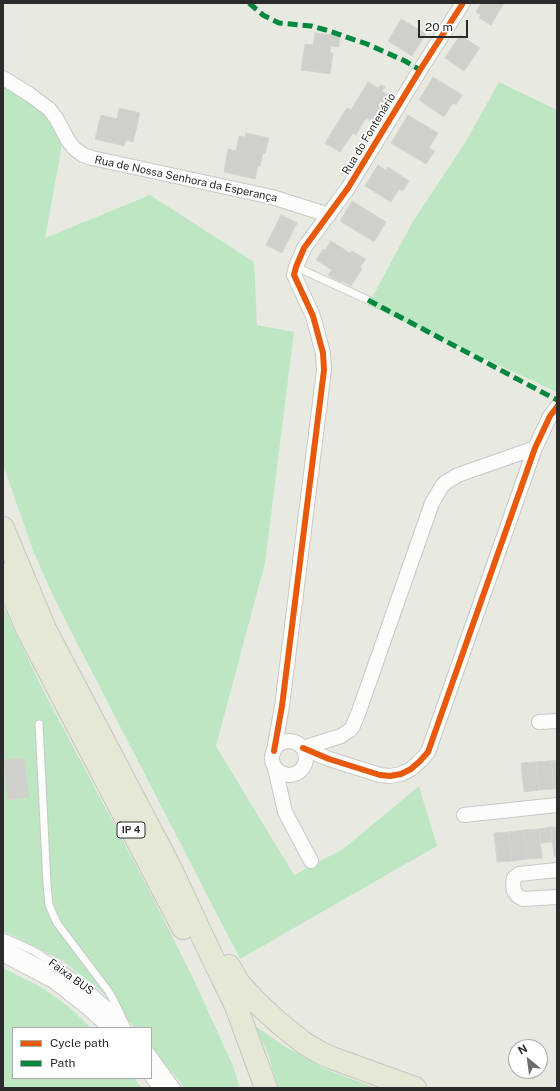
<!DOCTYPE html>
<meta charset="utf-8">
<style>
body{margin:0}
#map{position:relative;width:560px;height:1091px;overflow:hidden;background:#e8eae2;font-family:"Public Sans",sans-serif}
canvas{display:block}
.frame{position:absolute;inset:0;border:4px solid #2b2b2b;pointer-events:none}
.legend{position:absolute;left:12px;top:1027px;width:140px;height:52px;box-sizing:border-box;background:#fff;border:1px solid #aaa;margin:0;padding:5px 7px;list-style:none;font-size:12px;color:#2b2b2b}
.legend li{display:flex;align-items:center;gap:8px;height:20px}
.legend b{width:20px;border:1px solid #aaa}
.north{position:absolute;left:508px;top:1039px;width:40px;height:40px;box-sizing:border-box;background:#fff;border:1px solid #aaa;border-radius:50%;rotate:331deg;font-size:11px;font-weight:700;line-height:16px;text-align:center;color:#2b2b2b}
.north::after{content:'';display:block;margin:auto;width:14px;height:18px;background:#6d6e6b;clip-path:polygon(50% 0,100% 100%,50% 72%,0 100%)}
.scale{position:absolute;left:418px;top:20px;width:50px;height:18px;box-sizing:border-box;border:2px solid #2b2b2b;border-top:0;padding-left:5px;font-size:12px;line-height:14px;white-space:nowrap;color:#2b2b2b;-webkit-text-stroke:3px #fff;paint-order:stroke}
</style>
<div id="map">
<canvas width="560" height="1091"></canvas>
<div class="frame"></div>
<ul class="legend">
<li><b style="height:5px;background:#e8590c"></b>Cycle path</li>
<li><b style="height:5px;background:#00873e"></b>Path</li>
</ul>
<div class="north">N</div>
<div class="scale">20 m</div>
</div>
<script>
const ctx = document.querySelector('canvas').getContext('2d');
ctx.lineJoin = 'round';
function paint(path, color) { ctx.fillStyle = color; ctx.fill(path, 'evenodd'); }
const poly = rows => new Path2D(rows.map(r => 'M' + r).join(''));
function trace(path, color, width, dash) { ctx.strokeStyle = color; ctx.lineWidth = width; ctx.lineCap = dash ? 'butt' : 'round'; ctx.setLineDash(dash || []); ctx.stroke(path); }
function write(font, color, halo, rows, align = 'center') {
  ctx.font = font + ' "Public Sans",sans-serif'; ctx.lineWidth = 3.5; ctx.setLineDash([]); ctx.textBaseline = 'middle'; ctx.strokeStyle = halo; ctx.fillStyle = color; for (const [text, x, y, turn = 0] of rows) {
    ctx.save(); ctx.translate(x, y); ctx.rotate((+turn || 0) * Math.PI / 180); ctx.textAlign = isNaN(turn) ? turn : align; if (halo) ctx.strokeText(text, 0, 0); ctx.fillText(text, 0, 0); ctx.restore();
  }
}
paint(poly([
 [3,82,44,110,61,136,61,151,45,238,150,195,254,262,257,325,294,332,265,563,216,746,294,875,343,849,419,786,437,846,240,959,56,602,34,553,3,465],
 [499,82,557,110,557,392,368,305,412,223,465,143],
 [3,606,42,688,151,894,193,978,233,1066,240,1088,185,1088,151,1046,151,1028,135,1028,99,989,63,961,3,931],
 [3,968,41,987,69,1007,91,1028,13,1028,13,1078,134,1078,142,1088,3,1088],
 [255,1026,286,1047,325,1069,376,1088,278,1088,268,1054]
]), '#bde7c3');
const building = poly([
 [481,3,504,3,491,25,479,18,481,15,476,12,481,3],
 [401,19,426,34,412,56,388,41,401,19],
 [315,33,340,36,339,47,331,46,330,53,333,53,330,74,301,70,305,44,313,45,315,33],
 [460,35,480,48,464,71,445,58,460,35],
 [433,77,462,95,456,105,453,103,444,117,419,100,433,77],
 [368,82,378,88,381,85,385,87,382,91,388,95,372,121,366,118,356,135,353,133,340,152,325,143,347,108,351,110,368,82],
 [119,108,140,113,133,142,126,140,124,146,95,139,101,115,117,119,119,108],
 [408,115,438,133,429,148,435,151,426,164,391,143,408,115],
 [246,133,269,138,265,154,263,153,260,166,258,166,255,179,224,172,228,149,236,151,239,136,245,137,246,133],
 [378,165,386,170,388,167,409,181,403,191,399,189,391,202,365,186,378,165],
 [352,201,386,222,374,242,340,221,352,201],
 [281,215,297,223,282,253,266,245,281,215],
 [331,241,350,253,352,251,366,259,360,267,362,269,351,286,342,281,340,282,328,275,332,270,316,260,323,249,325,250,331,241],
 [24,758,29,797,8,800,3,760,24,758],
 [557,760,557,788,554,789,551,761,557,760],
 [551,761,554,789,539,790,536,762,551,761],
 [536,762,539,790,524,792,521,763,536,762],
 [551,827,557,827,557,856,554,856,551,827],
 [551,827,552,842,541,843,539,829,551,827],
 [539,829,542,858,527,859,524,830,539,829],
 [524,830,527,859,512,861,509,832,524,830],
 [509,832,512,861,497,862,494,833,509,832]
]);
paint(building, '#cfd0cb');
trace(building, '#d3d5ce', 1);
const service = poly([
 [296,267,368,300],
 [39,724,47,884,49,905,57,923,109,992,115,1003,127,1028],
 [3,937,34,951,62,969,92,991,120,1016],
 [151,1052,177,1088]
]);
const minor = poly([
 [3,78,29,94,49,109,56,118,69,142,75,149,83,155,92,158,272,197,329,215],
 [539,722,557,721],
 '272 758a17 17 0 1 1 34 0a17 17 0 1 1-34 0Z',
 [303,748,329,759,380,775,390,776,401,774,411,769,420,761,428,752,535,448,550,416,557,407],
 [303,748,341,736,350,730,353,726,358,714,432,503,442,486,446,482,458,475,535,448],
 [274,751,282,706,324,370,323,353,313,316,294,275,296,267,304,248,348,188,420,70,463,3],
 [275,768,285,812,311,861],
 [464,815,557,805],
 [557,870,519,874,514,878,513,883,514,891,518,896,523,899,557,897]
]);
const secondary = poly([
 [3,951,56,979,88,1004,115,1028],
 [151,1070,164,1088]
]);
const trunk = poly([
 [3,528,45,629,169,865,214,961,236,1006,266,1088],
 [3,574,29,633,183,928],
 [229,966,238,982,255,1001,279,1023,304,1043,317,1051,332,1058,415,1088]
]);
trace(service, '#c8c8c7', 9);
trace(minor, '#c8c8c7', 16);
trace(secondary, '#c8c8c7', 22);
trace(trunk, '#c5c5c2', 24);
trace(service, '#fcfcfb', 7);
trace(minor, '#fcfcfb', 14);
trace(secondary, '#fcfcfb', 20);
trace(trunk, '#e5e8d4', 22);
trace(poly([
 [249,3,263,15,279,23,311,26,326,30,367,44,405,61,420,70],
 [368,300,557,400]
]), '#00873e', 5, [10, 5]);
trace(poly([
 [303,748,329,759,380,775,390,776,401,774,411,769,420,761,428,752,535,448,550,416,557,407],
 [274,751,282,706,324,370,323,353,313,316,294,275,296,267,304,248,348,188,420,70,463,3]
]), '#e8590c', 6);
for (const [x, y, w] of [
 [131,830,28]
]) { const box = new Path2D(); box.roundRect(x - w / 2, y - 8, w, 16, 3); ctx.fillStyle = '#fff'; ctx.fill(box); trace(box, '#2b2b2b', 1); }
write('bold 10px', '#2b2b2b', null, [
 ["IP 4",131,830]
]);
write('11px', '#2b2b2b', '#fff', [
 ["Rua do Fontenário",369,134,-59],
 ["Rua de Nossa Senhora da Esperança",186,179,12],
 ["Faixa BUS",71,977,36]
]);
</script>
